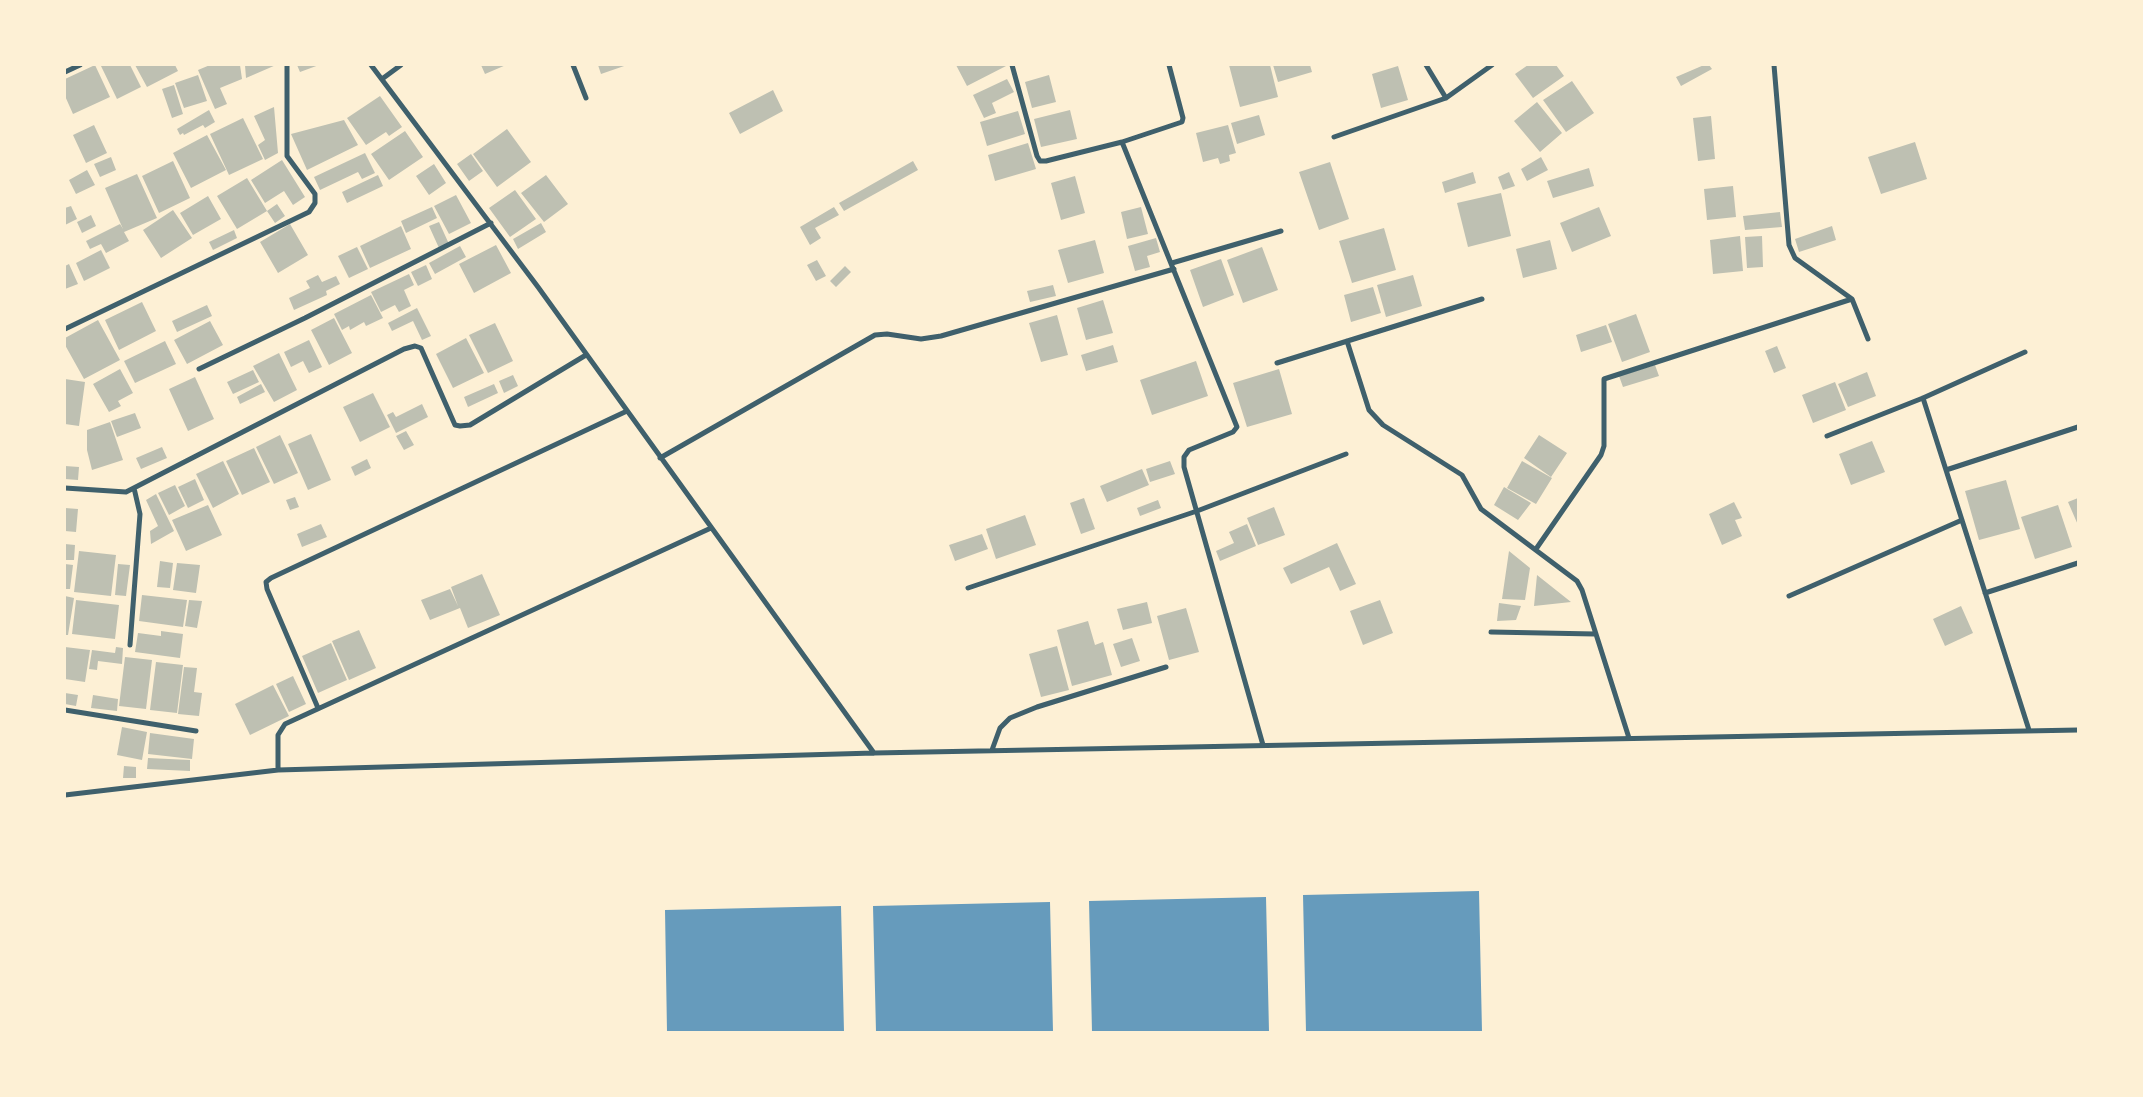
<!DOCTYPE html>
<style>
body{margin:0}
#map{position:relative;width:2143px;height:1097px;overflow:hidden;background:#fdf0d5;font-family:"Zilla Slab",serif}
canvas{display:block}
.frame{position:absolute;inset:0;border:66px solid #fdf0d5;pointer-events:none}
</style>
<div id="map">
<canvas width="2143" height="1097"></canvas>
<div class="frame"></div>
</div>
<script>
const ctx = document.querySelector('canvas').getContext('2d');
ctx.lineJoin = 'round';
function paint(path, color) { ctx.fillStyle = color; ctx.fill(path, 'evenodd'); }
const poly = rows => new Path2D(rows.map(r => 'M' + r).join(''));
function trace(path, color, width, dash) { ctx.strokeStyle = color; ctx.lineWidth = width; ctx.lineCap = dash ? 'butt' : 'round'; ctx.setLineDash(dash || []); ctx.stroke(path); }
paint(poly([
 [1479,891,1482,1032,1306,1032,1303,895],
 [1266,897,1269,1032,1092,1032,1089,901],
 [1050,902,1053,1032,876,1032,873,906],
 [841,906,844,1032,667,1032,665,910]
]), '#669bbc');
paint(poly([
 [95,65,110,97,73,114,65,96,65,79],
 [102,65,130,65,141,87,117,99,101,66],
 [135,65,175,65,178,71,147,87],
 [210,65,240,65,242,79,220,88,227,104,215,109,198,70],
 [245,65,276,65,246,78],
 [297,65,319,65,300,72],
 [481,65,506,65,485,74],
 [598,65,627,65,601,74],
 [956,65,1008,65,967,86],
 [1229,65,1270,65,1278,97,1240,107],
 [1273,65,1310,65,1312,72,1278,82],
 [1528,65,1556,65,1564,76,1533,98,1515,74],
 [1704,65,1709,65,1712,69,1681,86,1676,77],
 [1398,66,1408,100,1381,108,1372,74],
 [198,75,207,101,184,108,175,83],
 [1049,75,1056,102,1032,108,1025,82],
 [1007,79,1014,92,992,103,996,113,984,118,973,95],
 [1572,81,1594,113,1566,132,1543,100],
 [174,85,183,114,172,118,162,89],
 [773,90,783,111,740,134,729,113],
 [380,96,402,127,389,136,386,132,366,145,347,118],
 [1537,102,1562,133,1540,152,1514,121],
 [274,107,278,153,265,160,258,145,265,140,254,116],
 [209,110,215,122,205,128,203,125,184,135,183,133,180,135,177,129],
 [1070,110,1077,139,1041,147,1034,119],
 [1018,111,1025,134,987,146,980,122],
 [1259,115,1265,135,1237,144,1231,123],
 [1711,116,1715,159,1698,161,1693,118],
 [243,118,263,159,229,175,210,134],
 [344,120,358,145,307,170,291,134],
 [94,125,107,153,86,163,73,135],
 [1228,125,1236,153,1229,155,1230,161,1220,164,1218,158,1203,162,1196,133],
 [507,129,531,162,497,187,473,154],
 [405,131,423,157,389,180,371,154],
 [207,135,226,170,191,188,173,153],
 [1915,142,1927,179,1881,194,1868,157],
 [1028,143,1036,169,995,181,988,155],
 [365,153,375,173,362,179,358,172,320,190,314,177],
 [471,154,483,171,469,181,457,164],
 [111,157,116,170,100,177,94,164],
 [1541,157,1548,170,1527,181,1521,169],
 [282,160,305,197,293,205,284,191,265,203,251,180],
 [173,161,190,198,159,213,142,176],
 [913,161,918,170,844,211,839,203],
 [1330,162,1349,219,1319,230,1299,172],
 [434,164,446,183,429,195,416,176],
 [1589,168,1594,186,1553,198,1547,181],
 [87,170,95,185,76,194,69,180],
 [1473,172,1476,183,1445,193,1442,182],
 [1509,172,1515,186,1503,190,1498,177],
 [137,174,157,218,124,232,129,241,106,253,101,244,90,249,86,241,120,224,123,229,105,188],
 [378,175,383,186,347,203,342,192],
 [546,175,568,204,544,222,521,193],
 [1075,176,1085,213,1061,220,1051,183],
 [247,178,267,211,237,229,217,196],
 [1733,186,1736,217,1707,220,1704,189],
 [515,190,536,219,510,237,489,208],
 [1501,193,1511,236,1468,247,1457,203],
 [456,195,471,223,449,234,434,206],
 [208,196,221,219,193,235,180,213],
 [277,204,285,216,275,223,267,211],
 [71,206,77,219,65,225,65,208],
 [432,207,437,218,406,233,401,221],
 [834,207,839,215,815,228,821,238,810,245,800,227],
 [1141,207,1148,234,1127,239,1121,212],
 [1599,207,1611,236,1572,252,1560,223],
 [173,210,192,238,161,258,143,230],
 [1780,212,1782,227,1745,230,1743,216],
 [91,215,96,226,82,233,77,222],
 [439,222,449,244,439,248,429,226],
 [541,223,546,232,518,249,513,239],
 [290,224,308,255,278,273,260,242],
 [401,226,411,249,370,268,360,246],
 [1832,226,1836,240,1799,252,1795,239],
 [1384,228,1396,270,1352,283,1339,241],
 [234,230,237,238,213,250,209,242],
 [1740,236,1743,271,1713,274,1710,240],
 [1762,236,1763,267,1747,268,1745,237],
 [1156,238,1160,252,1147,256,1150,267,1135,271,1128,246],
 [1095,240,1104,273,1068,283,1058,250],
 [1550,240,1557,269,1523,278,1516,249],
 [496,245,511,273,474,293,459,264],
 [460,246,466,257,435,274,429,263],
 [357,247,368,269,349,278,338,256],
 [1262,247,1278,290,1243,303,1227,260],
 [101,250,110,268,84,281,76,263],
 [1221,259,1234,295,1203,307,1190,270],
 [817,260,826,276,816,281,807,265],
 [69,264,78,284,65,289,65,266],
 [426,265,432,279,418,286,411,272],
 [845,266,851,272,836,287,830,281],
 [409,274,414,285,404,290,411,306,399,312,395,305,381,312,371,292],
 [318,275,322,282,336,276,340,284,326,291,327,295,294,310,289,298,310,288,306,281],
 [1413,275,1422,306,1386,317,1377,285],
 [1053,285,1056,296,1030,302,1027,291],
 [1373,287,1381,313,1351,322,1344,295],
 [371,295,383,318,366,326,364,322,350,330,349,326,342,330,334,314],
 [1103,300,1113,333,1086,340,1077,308],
 [142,302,156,331,119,350,105,320],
 [207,305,212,316,177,332,172,321],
 [417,308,431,336,422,340,413,321,392,331,388,323],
 [1636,314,1650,352,1622,362,1608,324],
 [1057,315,1068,355,1041,362,1029,323],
 [334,318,352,353,329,365,311,330],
 [98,320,120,360,84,379,65,345,65,338],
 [210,321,223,345,187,364,174,340],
 [495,323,513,361,488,373,469,335],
 [1606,325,1612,342,1581,352,1576,335],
 [466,338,484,373,453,388,436,354],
 [309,340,322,367,309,373,303,361,291,367,284,352],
 [165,341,176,364,135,383,124,361],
 [1113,345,1118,362,1086,371,1081,355],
 [1777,346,1786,368,1774,373,1765,351],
 [279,353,297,390,274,402,253,366],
 [1196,361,1208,396,1152,415,1140,380],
 [1655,365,1659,376,1623,387,1619,376],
 [120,369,133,393,118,401,121,406,109,412,93,384],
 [1279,369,1292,414,1247,427,1233,383],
 [253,370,259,382,233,394,227,382],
 [1867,372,1876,396,1848,407,1838,384],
 [513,375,518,386,504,393,499,381],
 [195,377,214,419,188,431,169,389],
 [65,379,85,382,79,426,65,424],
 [1835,382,1846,410,1813,423,1802,395],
 [261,384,265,392,240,404,237,397],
 [494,384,498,393,468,407,464,397],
 [373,393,390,427,360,442,343,407],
 [422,404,428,417,396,433,387,415,393,412,396,417],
 [135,413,141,428,117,437,111,421],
 [110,422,123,460,92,470,87,450,87,430],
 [406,431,414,445,404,450,396,436],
 [311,434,331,480,308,490,288,444],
 [280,435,298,473,274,484,256,447],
 [1539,435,1567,453,1551,477,1524,458],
 [1872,441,1885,472,1851,485,1839,454],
 [162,447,167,458,141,469,136,458],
 [254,448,270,482,242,495,226,461],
 [367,459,371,468,355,476,351,467],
 [223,461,239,494,213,508,196,474],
 [1170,461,1175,474,1150,482,1146,469],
 [1522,461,1552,478,1536,504,1507,488],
 [65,466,79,467,78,480,65,479],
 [1142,469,1149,485,1107,502,1100,486],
 [195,479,204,500,188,508,178,487],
 [2006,480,2020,529,1979,540,1965,491],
 [175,485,185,506,169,515,158,493],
 [1504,487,1531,503,1518,520,1494,505],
 [156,494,174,531,151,544,150,531,158,526,146,500],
 [295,497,299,507,290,510,286,500],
 [1084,498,1095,529,1081,534,1070,503],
 [2078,498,2078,525,2068,502],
 [1158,500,1161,508,1140,516,1137,508],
 [1734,502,1742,518,1735,520,1742,536,1722,545,1709,514],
 [208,505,222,535,186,551,172,520],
 [2058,505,2072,547,2035,559,2021,517],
 [1274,507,1285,535,1258,545,1247,518],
 [65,508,78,509,76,532,65,531],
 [1025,515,1036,545,996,559,986,529],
 [321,524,327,537,302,547,297,534],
 [1247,524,1256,546,1220,561,1216,551,1234,543,1229,532],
 [982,534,988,549,955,561,949,545],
 [1337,543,1356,584,1340,591,1329,567,1291,584,1283,568],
 [65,544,75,545,74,560,65,560],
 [79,551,116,555,111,596,74,592],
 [1509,551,1530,568,1525,600,1502,599],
 [160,561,173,563,170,588,157,587],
 [177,563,200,565,196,593,173,590],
 [65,564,73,565,70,589,65,589],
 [118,564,130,565,126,596,115,595],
 [482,574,500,615,468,628,460,608,430,620,421,600,450,589,458,606,451,587],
 [1537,575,1571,602,1534,606],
 [142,595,187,600,183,627,139,621],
 [65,596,74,598,68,635,65,635],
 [76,600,119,605,115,639,72,634],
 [189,600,202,601,197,628,185,626],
 [1380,600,1393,633,1363,645,1350,611],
 [1147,602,1152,623,1123,630,1117,609],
 [1499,603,1521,606,1516,620,1497,621],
 [1961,606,1973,633,1945,646,1933,619],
 [1186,608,1199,652,1169,660,1157,616],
 [1088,621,1095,645,1103,642,1112,675,1072,686,1057,630],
 [359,630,376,668,349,680,332,641],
 [161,631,183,634,180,658,135,652,138,633,161,636],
 [1132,638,1140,661,1121,667,1113,644],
 [331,643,347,680,318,693,302,656],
 [1057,646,1069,690,1041,697,1029,654],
 [65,647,90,650,85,682,65,679],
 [116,647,123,648,122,664,98,661,97,670,89,669,92,650,115,653],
 [125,657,152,660,146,709,119,706],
 [156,662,183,665,177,713,150,710],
 [184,667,197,668,194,692,202,693,199,716,178,714],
 [293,676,306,704,289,712,276,684],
 [273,685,289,716,250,735,235,704],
 [65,693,78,695,76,706,65,704],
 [93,695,118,699,117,711,91,708],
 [122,727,147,732,142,760,117,755],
 [150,733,194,739,192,759,148,754],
 [148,758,190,760,190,771,147,769],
 [124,766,136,767,136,778,123,778]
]), '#bec0b2');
trace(poly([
 [371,65,538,287,874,753],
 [573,65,586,98],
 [1012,65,1037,156,1040,161,1046,161,1122,142,1182,122,1183,118,1169,65],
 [1426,65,1446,98],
 [1774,65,1789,245,1795,258,1852,299,1868,339],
 [65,72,80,65],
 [382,79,401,65],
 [1334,137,1446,98,1492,65],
 [1122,142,1237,427,1233,432,1189,450,1184,457,1184,467,1263,745],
 [1172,263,1281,231],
 [65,329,309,212,315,203,315,194,287,156,287,65],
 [1347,341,1369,410,1383,425,1462,475,1481,509,1577,581,1582,590,1629,738],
 [1277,363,1482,299],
 [199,369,305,318,491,223],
 [1923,398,2029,730],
 [1827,436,1923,398,2025,352],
 [660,458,875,335,887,334,921,339,941,336,1174,269],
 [1946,470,2078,427],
 [65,488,126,492,404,349,415,346,421,348,455,425,460,426,470,425,586,355],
 [1536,549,1601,455,1604,446,1604,379,1852,299],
 [968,588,1197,511,1346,454],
 [1985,593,2078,563],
 [1789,596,1962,520],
 [1491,632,1595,634],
 [130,645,140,514,134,488],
 [318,708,267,589,266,582,271,578,627,411],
 [65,710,196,731],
 [992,750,1000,728,1010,718,1037,707,1166,667],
 [278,770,278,735,285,724,711,528],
 [65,795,278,770,874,753,2078,730]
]), '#3f606c', 5);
</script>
